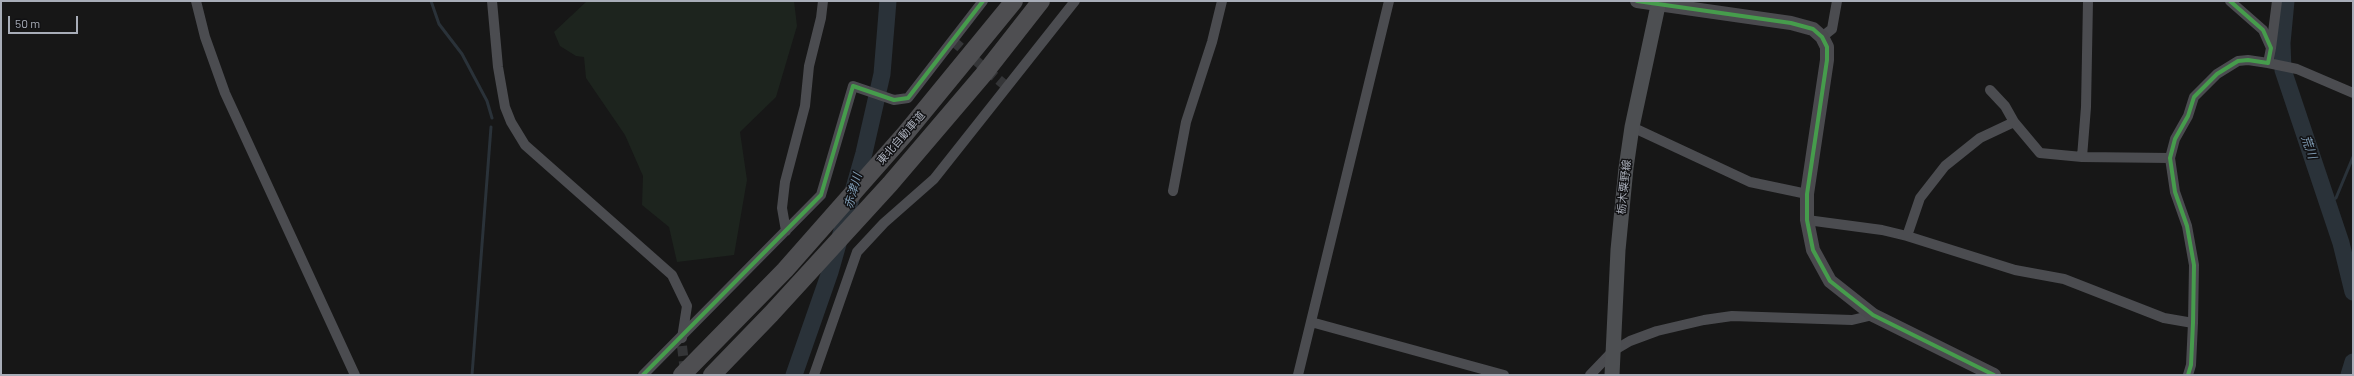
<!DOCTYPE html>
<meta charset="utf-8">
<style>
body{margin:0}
#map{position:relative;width:2354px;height:376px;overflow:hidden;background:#171717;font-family:Barlow,sans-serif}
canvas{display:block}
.frame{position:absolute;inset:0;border:2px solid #a8adb8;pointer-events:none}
.scale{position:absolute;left:8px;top:16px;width:70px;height:18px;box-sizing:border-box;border:2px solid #a8adb8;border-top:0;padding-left:5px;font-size:12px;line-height:14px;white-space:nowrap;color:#a8adb8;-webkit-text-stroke:3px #111113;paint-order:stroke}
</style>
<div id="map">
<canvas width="2354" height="376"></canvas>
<div class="frame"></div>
<div class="scale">50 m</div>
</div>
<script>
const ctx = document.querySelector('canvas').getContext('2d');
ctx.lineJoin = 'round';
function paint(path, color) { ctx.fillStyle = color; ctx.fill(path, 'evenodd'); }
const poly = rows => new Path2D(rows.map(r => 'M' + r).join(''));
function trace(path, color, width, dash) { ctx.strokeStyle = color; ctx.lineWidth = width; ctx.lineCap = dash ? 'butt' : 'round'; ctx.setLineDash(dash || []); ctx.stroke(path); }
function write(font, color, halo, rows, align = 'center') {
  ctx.font = font + ' Barlow,"Noto Sans JP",sans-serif'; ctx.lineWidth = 3; ctx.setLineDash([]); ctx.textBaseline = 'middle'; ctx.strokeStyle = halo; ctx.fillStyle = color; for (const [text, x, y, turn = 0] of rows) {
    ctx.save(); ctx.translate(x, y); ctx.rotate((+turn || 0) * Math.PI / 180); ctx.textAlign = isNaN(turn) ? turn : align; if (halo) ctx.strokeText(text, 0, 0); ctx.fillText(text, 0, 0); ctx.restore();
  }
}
paint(poly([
 [587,1,794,1,797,26,776,97,740,132,747,180,734,255,677,262,669,227,642,205,643,176,625,135,586,78,584,57,576,56,560,46,554,32]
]), '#1d241e');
trace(poly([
 [431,1,439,24,462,54,487,101,492,118],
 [2326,203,2336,198,2353,157],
 [472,375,491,127]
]), '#2a3239', 3);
trace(poly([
 [2286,1,2282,43,2283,70,2341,243,2353,292],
 [794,375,830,272,864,153,882,74,888,1],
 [2349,375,2353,362]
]), '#2a3239', 17);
trace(poly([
 [953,41,1007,87],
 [682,346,685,372]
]), '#343537', 10, [10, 5]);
trace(poly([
 [196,1,205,37,225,93,355,375],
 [492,1,498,67,505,107,511,122,525,145,672,275,687,306,682,338],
 [1822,37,1832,29,1837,1],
 [2271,48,2277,1],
 [2268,63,2297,69,2353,93],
 [1990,90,2005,106,2014,122,2040,153,2082,157,2170,158],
 [1632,127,1750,182,1807,194],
 [2082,157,2086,107,2088,1],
 [1173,191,1186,122,1212,42,1222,1],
 [1807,220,1882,230,1907,236,2015,270,2064,279,2164,318,2193,323],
 [786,231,782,208,785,182,805,106,809,66,821,18,823,1],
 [1907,236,1920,198,1945,166,1980,138,2014,122],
 [1311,322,1504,375],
 [643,375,821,195,853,86,894,100,908,98,983,1],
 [814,375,857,252,884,223,934,179,1075,1],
 [1298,375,1389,1],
 [1590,375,1613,351,1630,341,1657,331,1704,320,1732,316,1852,320,1873,315],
 [2188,375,2191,365,2193,323,2194,265,2187,226,2175,192,2170,158,2175,139,2188,116,2194,97,2217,74,2238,61,2248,60,2268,63,2271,48,2263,30,2230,1]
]), '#4b4c50', 10);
trace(poly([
 [1637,1,1791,23,1813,29,1822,37,1827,47,1827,60,1807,194,1807,220,1813,250,1830,281,1873,315,1994,375]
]), '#4a4a4e', 14);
trace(poly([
 [1612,375,1618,250,1626,168,1632,127,1659,1]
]), '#4d4f52', 15);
trace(poly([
 [682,375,785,270,905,134,1014,1],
 [712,375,771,314,890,184,983,75,1041,1]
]), '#4e4e51', 18);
trace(poly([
 [1637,1,1791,23,1813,29,1822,37,1827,47,1827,60,1807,194,1807,220,1813,250,1830,281,1873,315,1994,375],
 [643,375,821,195,853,86,894,100,908,98,983,1],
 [2188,375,2191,365,2193,323,2194,265,2187,226,2175,192,2170,158,2175,139,2188,116,2194,97,2217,74,2238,61,2248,60,2268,63,2271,48,2263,30,2230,1]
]), '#469c4c', 4);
write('11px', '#a8adb8', '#111113', [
 ["東北自動車道",901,138,-49],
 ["栃木粟野線",1624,187,-84]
]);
write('italic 12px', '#7f9bb3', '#111113', [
 ["荒川",2309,147,71],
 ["赤津川",853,191,-74]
]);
</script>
